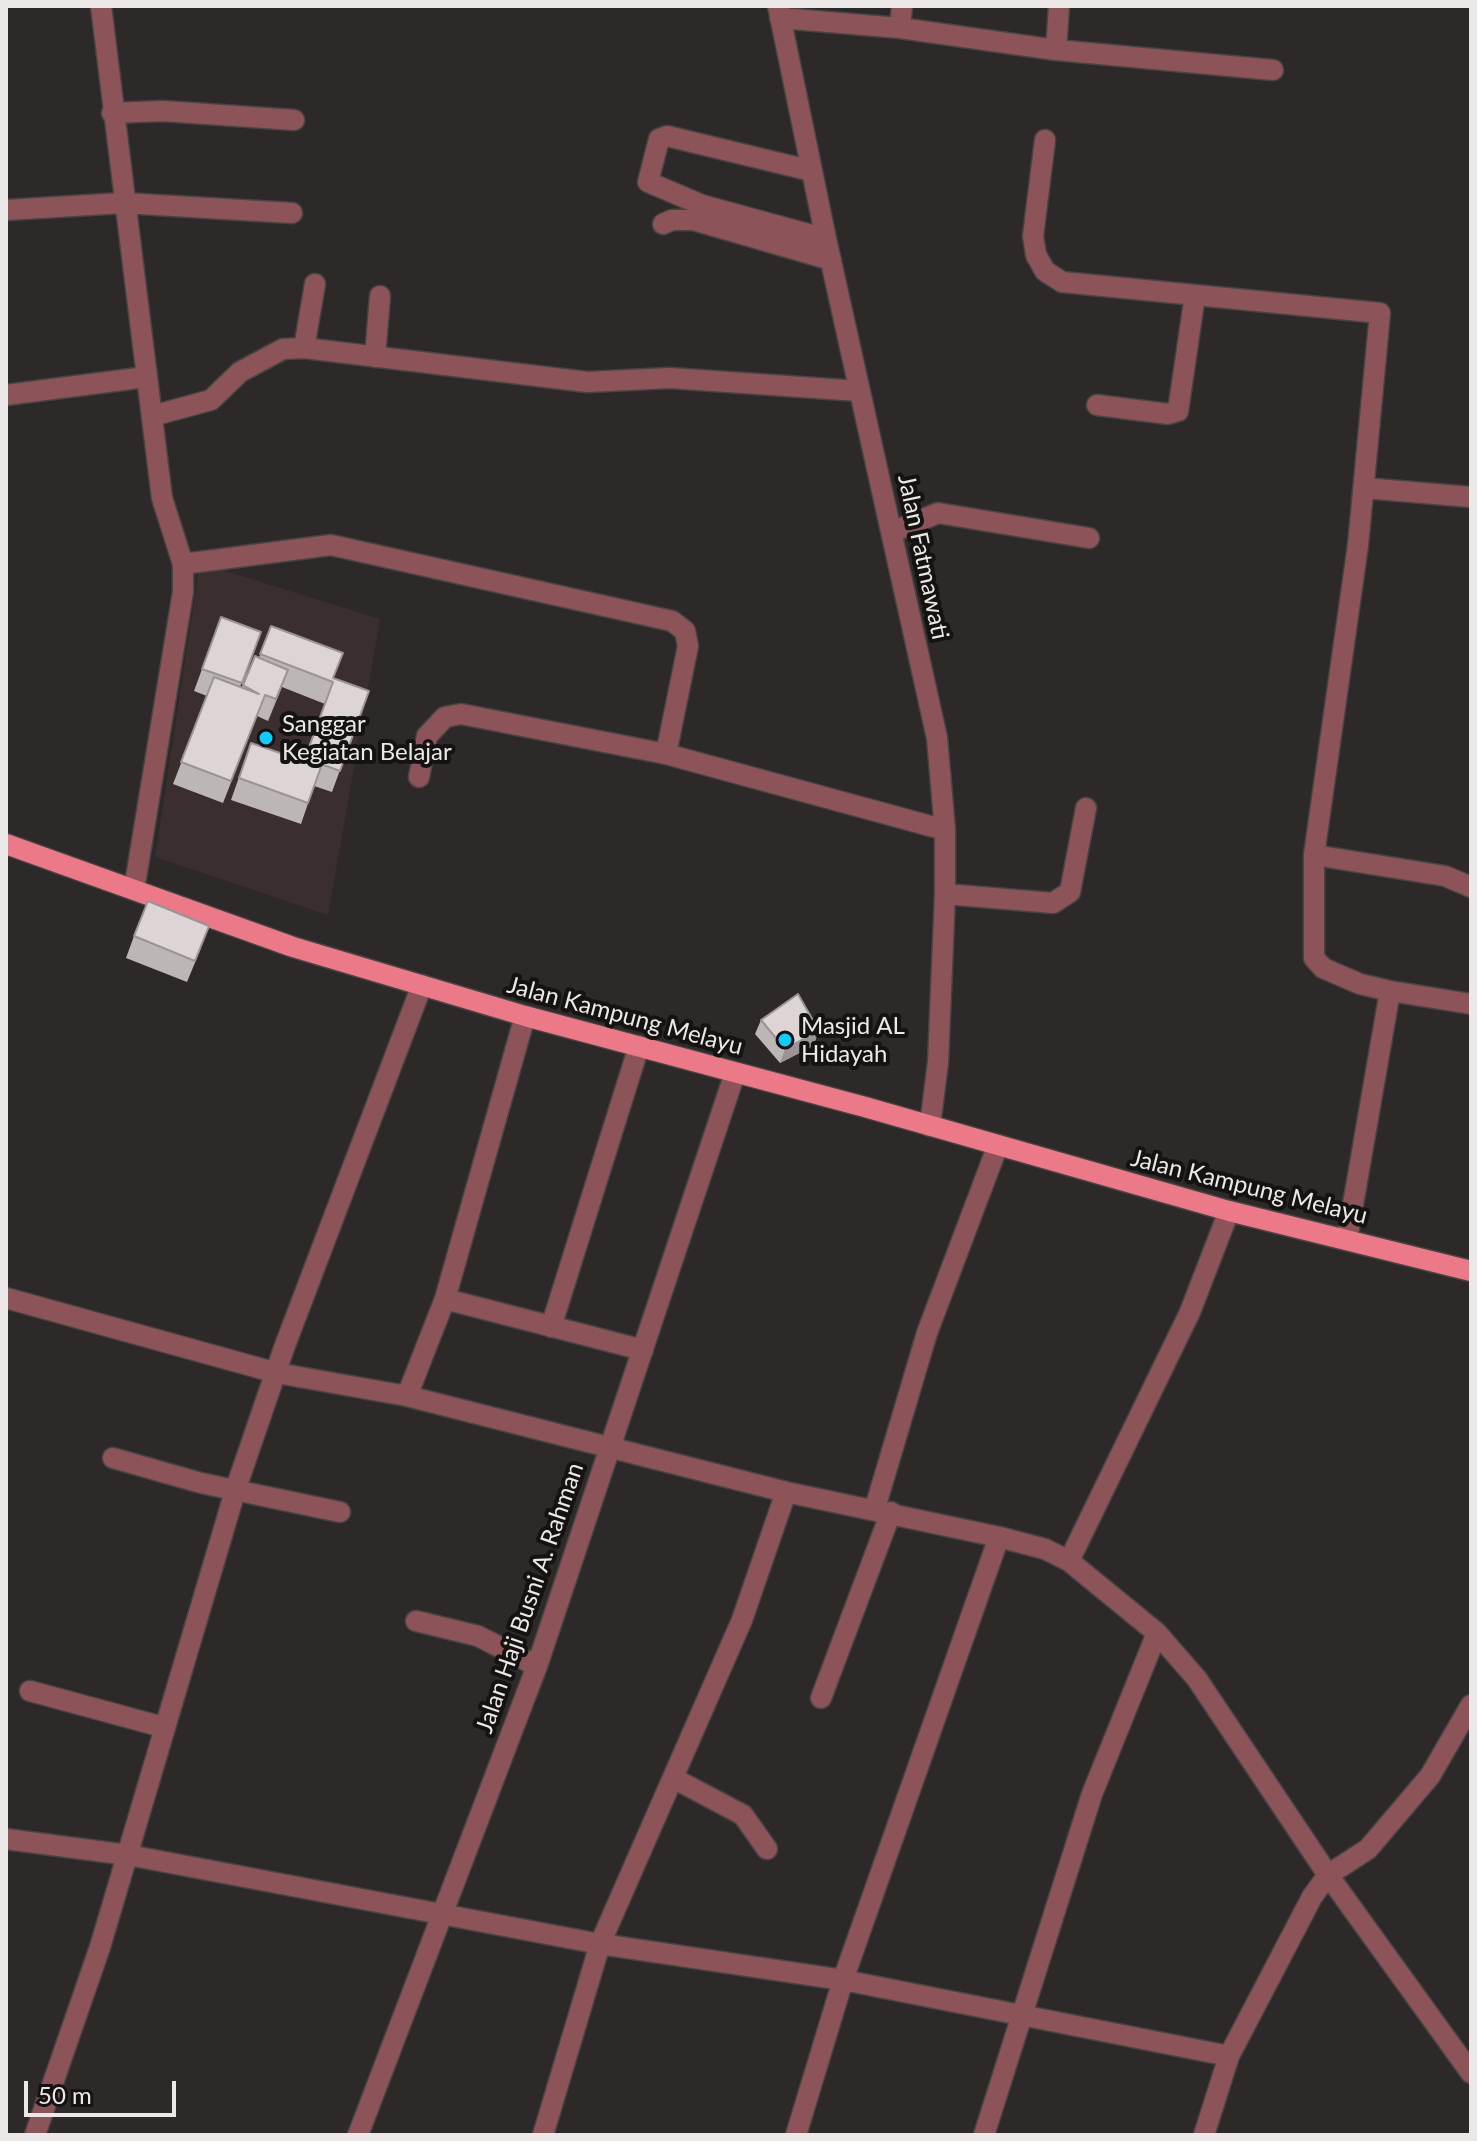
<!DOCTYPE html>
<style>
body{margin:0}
#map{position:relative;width:1477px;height:2141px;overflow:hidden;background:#2e2929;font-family:Lato,sans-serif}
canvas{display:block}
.frame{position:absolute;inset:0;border:8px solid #ece8e8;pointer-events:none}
.scale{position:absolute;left:24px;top:2081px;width:152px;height:36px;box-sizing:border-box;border:4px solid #ece8e8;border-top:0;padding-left:10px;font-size:24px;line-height:28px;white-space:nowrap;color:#ece8e8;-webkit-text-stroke:6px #151212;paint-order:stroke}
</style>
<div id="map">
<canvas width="1477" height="2141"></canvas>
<div class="frame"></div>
<div class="scale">50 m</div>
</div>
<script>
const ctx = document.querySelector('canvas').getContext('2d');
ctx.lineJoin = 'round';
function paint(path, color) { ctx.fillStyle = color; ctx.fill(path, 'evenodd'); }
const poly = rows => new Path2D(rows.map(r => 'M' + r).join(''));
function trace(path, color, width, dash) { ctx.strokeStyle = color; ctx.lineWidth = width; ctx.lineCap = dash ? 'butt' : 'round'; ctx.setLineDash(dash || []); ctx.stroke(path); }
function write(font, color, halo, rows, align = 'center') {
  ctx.font = font + ' Lato,sans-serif'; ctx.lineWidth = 8; ctx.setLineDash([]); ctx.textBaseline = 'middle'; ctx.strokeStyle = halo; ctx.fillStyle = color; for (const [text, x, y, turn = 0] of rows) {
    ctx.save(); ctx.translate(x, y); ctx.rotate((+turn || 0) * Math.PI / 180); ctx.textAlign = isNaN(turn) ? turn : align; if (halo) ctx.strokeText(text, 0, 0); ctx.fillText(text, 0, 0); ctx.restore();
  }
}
paint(poly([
 [200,563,380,619,328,915,155,857]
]), '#3b2e2f');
const minor = poly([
 [101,6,162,498,183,564,183,592,134,890],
 [778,6,826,239,937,738,945,830,945,894,938,1062,930,1126],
 [780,18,900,28,1056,50,1059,6],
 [900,28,902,6],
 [1056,50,1273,70],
 [112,113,163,111,294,120],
 [1045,140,1033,236,1036,255,1045,271,1062,282,1380,313,1358,545,1314,855,1314,958,1323,968,1360,984,1390,991,1347,1239],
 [812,171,667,136,659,139,648,182,702,205,826,239],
 [6,210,123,203,292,213],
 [663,224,672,220,693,220,831,260],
 [304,348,315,284],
 [375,357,380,296],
 [6,395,146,377],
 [1097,405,1168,414,1178,411,1195,295],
 [152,416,211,400,240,372,283,349,304,348,587,382,670,378,859,391],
 [1364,488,1471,497],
 [892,532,938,513,1089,538],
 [183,564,331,545,672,621,685,631,688,646,666,754],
 [419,777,427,736,445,717,461,714,666,754,945,830],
 [1314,855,1445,876,1471,887],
 [945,894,1053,903,1070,892,1086,808],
 [1390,991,1471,1004],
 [525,1016,445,1299,643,1350],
 [6,1298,277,1373,407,1396,445,1299],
 [551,1327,639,1046],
 [407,1396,786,1492,999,1537,1045,1549,1069,1561,1157,1633,1197,1679,1328,1875,1471,2073],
 [113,1458,201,1483,340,1512],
 [875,1508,927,1333,998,1145],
 [1069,1561,1190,1312,1229,1211],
 [416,1621,478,1636,537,1666],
 [30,1691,163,1727],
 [821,1698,891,1512],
 [673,1778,743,1815,767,1849],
 [6,1839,128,1855,600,1944,843,1980,1229,2056],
 [35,2135,100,1947,236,1488,284,1348,422,985],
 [358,2135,537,1666,735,1073],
 [543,2135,600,1944,742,1620,786,1492],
 [796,2135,843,1980,999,1537],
 [984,2135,1092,1794,1157,1633],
 [1204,2135,1229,2056,1312,1897,1328,1875,1368,1849,1430,1776,1471,1705]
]);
const major = poly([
 [6,844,293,947,525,1016,865,1107,1229,1211,1471,1271]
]);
trace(minor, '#494444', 23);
trace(major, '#494444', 23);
trace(minor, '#8c5459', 20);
trace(major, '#ec7987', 20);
paint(poly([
 [221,617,261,632,240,687,242,687,255,656,259,658,271,626,334,678,369,691,332,792,314,786,301,824,231,800,251,743,303,761,325,704,282,687,268,721,257,716,223,803,173,784,207,696,194,691],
 [134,936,201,948,187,982,126,958],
 [761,1020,819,1031,813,1046,780,1063,755,1034]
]), '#bdb6b7');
paint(poly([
 [288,670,280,691,268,721,276,699],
 [819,1031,813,1046,780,1063,785,1049]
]), '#9a9495');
const building = poly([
 [221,617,261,632,242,683,202,669,221,617],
 [271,626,343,653,333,678,369,691,340,771,305,758,333,682,260,654,271,626],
 [255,656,288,670,276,699,265,695,231,781,181,762,214,677,259,694,243,685,255,656],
 [251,743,321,767,308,803,239,778,251,743],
 [148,901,209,926,195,961,134,936,148,901],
 [798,994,819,1031,785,1049,761,1020,798,994]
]);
paint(building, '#dcd4d5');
trace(building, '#9a9495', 2);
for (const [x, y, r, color] of [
 [266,738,8,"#12cafb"],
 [785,1040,8,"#12cafb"]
]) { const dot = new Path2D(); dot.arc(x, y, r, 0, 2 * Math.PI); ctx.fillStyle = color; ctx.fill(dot); trace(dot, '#151212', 3); }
write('24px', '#ece8e8', '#151212', [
 ["Jalan Fatmawati",923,557,78],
 ["Jalan Kampung Melayu",625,1016,15],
 ["Jalan Kampung Melayu",1249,1187,14],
 ["Jalan Haji Busni A. Rahman",530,1598,-71]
]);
write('24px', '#ece8e8', '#151212', [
 ["Sanggar",282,724],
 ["Kegiatan Belajar",282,752],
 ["Masjid AL",801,1026],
 ["Hidayah",801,1054]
], 'left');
</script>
